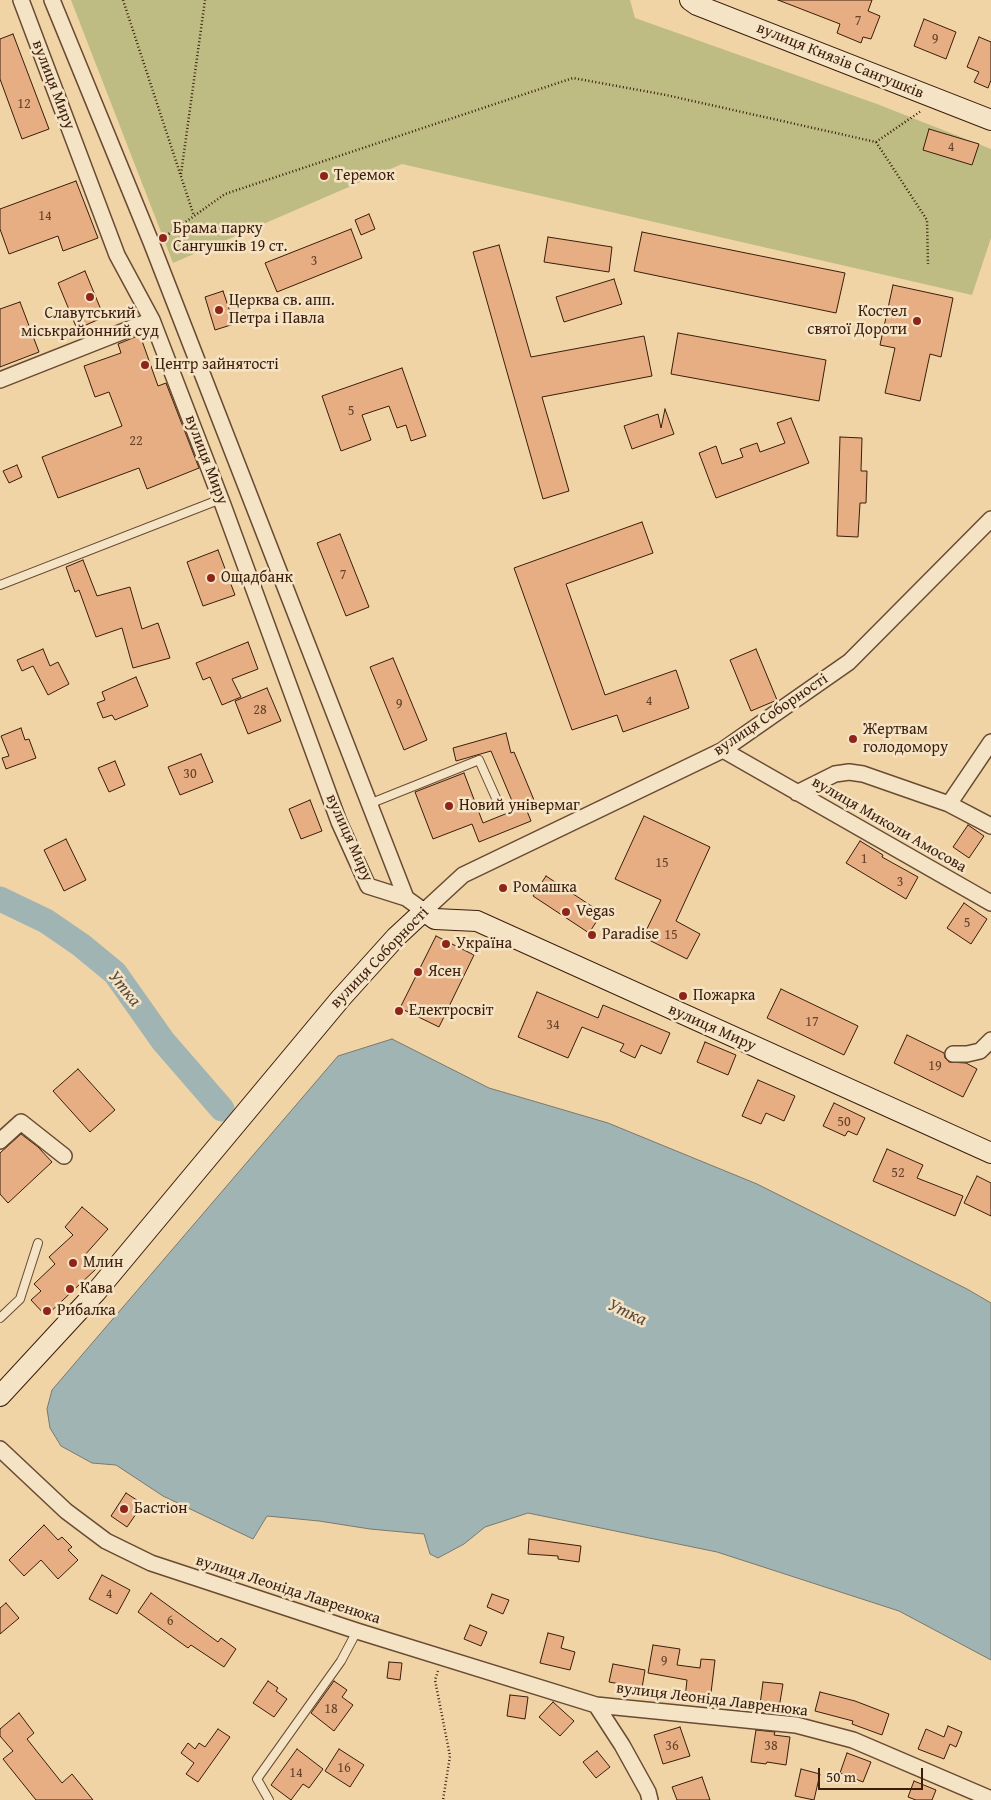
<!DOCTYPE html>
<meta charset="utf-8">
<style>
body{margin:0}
#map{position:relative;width:991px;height:1800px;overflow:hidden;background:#f0d4a6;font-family:"Gentium Book Plus",serif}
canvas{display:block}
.scale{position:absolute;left:818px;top:1768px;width:105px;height:22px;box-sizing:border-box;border:2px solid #3b1d0b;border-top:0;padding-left:6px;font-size:15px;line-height:18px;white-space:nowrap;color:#3b1d0b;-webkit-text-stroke:4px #f5e3c5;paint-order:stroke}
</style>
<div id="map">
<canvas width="991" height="1800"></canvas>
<div class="scale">50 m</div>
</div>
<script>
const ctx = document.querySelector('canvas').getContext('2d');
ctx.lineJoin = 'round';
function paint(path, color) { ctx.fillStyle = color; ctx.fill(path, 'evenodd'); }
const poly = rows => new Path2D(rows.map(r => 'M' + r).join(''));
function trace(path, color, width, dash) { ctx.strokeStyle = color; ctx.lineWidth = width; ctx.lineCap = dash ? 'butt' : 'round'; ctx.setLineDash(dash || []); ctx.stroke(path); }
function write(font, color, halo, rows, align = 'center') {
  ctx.font = font + ' "Gentium Book Plus",serif'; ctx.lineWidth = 5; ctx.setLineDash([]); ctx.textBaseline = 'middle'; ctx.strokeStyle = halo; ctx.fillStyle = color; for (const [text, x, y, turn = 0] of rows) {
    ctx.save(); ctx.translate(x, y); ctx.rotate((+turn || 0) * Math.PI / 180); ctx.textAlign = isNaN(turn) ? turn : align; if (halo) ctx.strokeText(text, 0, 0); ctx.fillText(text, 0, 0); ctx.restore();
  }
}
paint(poly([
 [71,0,630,0,635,18,877,104,991,149,991,238,972,295,402,164,173,263]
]), '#bebb83');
const water = poly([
 [392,1039,489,1088,608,1123,757,1184,967,1289,991,1303,991,1660,899,1611,717,1552,528,1513,485,1527,464,1544,438,1558,430,1554,424,1534,370,1529,319,1521,267,1516,253,1539,163,1496,116,1465,92,1463,61,1446,50,1428,47,1409,52,1390,338,1056,392,1039]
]);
paint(water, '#a0b5b3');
trace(water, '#787870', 1);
trace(poly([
 [0,899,46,921,81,945,115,973,163,1041,222,1109]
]), '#a0b5b3', 25);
const building = poly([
 [778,0,872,0,868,11,880,16,871,39,863,37,861,43,837,33,840,24,778,0],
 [924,19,956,32,946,59,914,46,924,19],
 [13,34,49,129,22,139,0,79,0,39,13,34],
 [979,37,991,42,991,80,988,88,974,82,979,72,967,67,979,37],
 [929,129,979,144,972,165,923,150,929,129],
 [76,181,98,238,63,251,58,236,9,254,0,229,0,209,76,181],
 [369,214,375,229,361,235,355,220,369,214],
 [351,229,362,258,277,292,265,263,351,229],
 [642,232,845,273,836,313,634,271,642,232],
 [548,237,612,247,609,272,544,262,548,237],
 [499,245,531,357,644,336,652,376,542,397,569,491,543,499,473,252,499,245],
 [85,271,104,317,77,329,58,283,85,271],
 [614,279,622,304,564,322,556,297,614,279],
 [893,285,953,298,941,357,930,354,920,401,885,393,895,348,880,345,893,285],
 [223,291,234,324,215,330,205,297,223,291],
 [20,302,39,352,0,367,0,309,20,302],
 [678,333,826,360,819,401,671,374,678,333],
 [140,335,158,386,166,383,199,468,147,489,139,468,58,498,42,457,122,426,109,392,95,397,84,366,121,353,118,344,140,335],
 [402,368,426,436,411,441,406,425,397,428,389,406,362,415,371,440,341,451,322,396,402,368],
 [665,409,674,434,632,449,624,426,658,414,661,428,665,409],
 [791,418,809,463,716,498,699,453,716,446,722,464,743,457,740,449,757,443,760,452,785,443,777,423,791,418],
 [840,437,862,438,861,471,867,471,866,503,860,503,858,537,837,536,840,437],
 [17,465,22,477,9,483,3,471,17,465],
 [642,522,653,553,566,584,605,695,676,670,689,708,623,732,617,715,572,730,514,568,642,522],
 [340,534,369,607,346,616,317,543,340,534],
 [218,550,235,595,203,606,187,562,218,550],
 [83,560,97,596,130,587,142,629,158,623,170,658,133,668,122,628,96,637,79,590,75,592,66,567,83,560],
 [248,642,258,669,232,679,241,697,222,705,210,677,203,680,196,663,248,642],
 [43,649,50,666,58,662,69,684,48,695,33,666,22,671,17,660,43,649],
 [756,649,777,700,751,711,730,660,756,649],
 [393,658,427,740,404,750,370,667,393,658],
 [136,677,148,706,115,720,112,715,103,718,97,703,105,700,102,692,136,677],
 [267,688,281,721,248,734,235,701,267,688],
 [21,728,25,740,29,739,36,758,6,769,2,758,9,756,1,736,21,728],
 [506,733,511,753,514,752,534,800,515,808,491,751,456,761,453,748,506,733],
 [201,754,213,782,180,795,168,767,201,754],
 [115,761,125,785,109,792,98,768,115,761],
 [464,773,483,823,525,806,531,821,479,842,472,824,433,839,415,792,464,773],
 [310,800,322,831,301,839,289,809,310,800],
 [644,816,710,847,676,921,700,934,687,959,643,937,661,900,615,879,644,816],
 [968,825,984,836,969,858,953,847,968,825],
 [66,839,86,880,64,891,44,850,66,839],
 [860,841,883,855,882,857,918,877,906,899,846,863,860,841],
 [546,876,602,913,589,933,533,896,546,876],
 [964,903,987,919,971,944,947,928,964,903],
 [436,936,474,955,439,1027,400,1008,436,936],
 [781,989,858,1026,844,1055,767,1018,781,989],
 [537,992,598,1018,603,1005,670,1033,661,1054,641,1045,635,1058,620,1051,624,1044,582,1027,568,1058,518,1037,537,992],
 [907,1035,944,1053,945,1058,949,1062,966,1063,977,1069,963,1097,894,1063,907,1035],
 [705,1042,736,1055,728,1075,697,1062,705,1042],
 [78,1069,115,1110,90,1132,53,1091,78,1069],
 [758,1080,795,1096,784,1121,766,1113,761,1124,742,1116,758,1080],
 [834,1103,865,1118,857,1135,848,1131,845,1136,823,1126,834,1103],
 [21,1134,38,1147,52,1162,8,1203,0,1194,0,1153,21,1134],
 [887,1149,923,1165,917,1178,963,1196,955,1216,873,1181,887,1149],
 [977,1176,991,1183,991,1216,964,1203,977,1176],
 [82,1207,108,1229,84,1256,96,1269,46,1316,31,1300,41,1291,34,1284,55,1264,49,1257,73,1235,65,1227,82,1207],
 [126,1493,143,1504,127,1527,111,1516,126,1493],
 [44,1525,58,1540,62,1537,72,1547,68,1550,78,1560,58,1579,41,1560,24,1576,9,1560,44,1525],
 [529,1539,581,1546,579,1562,558,1559,558,1556,528,1554,529,1539],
 [102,1575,130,1590,117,1614,89,1599,102,1575],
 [151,1593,218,1642,221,1638,236,1649,224,1667,191,1645,188,1648,138,1612,151,1593],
 [492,1594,509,1600,503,1614,487,1607,492,1594],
 [6,1603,19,1618,0,1634,0,1608,6,1603],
 [470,1625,487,1632,481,1646,464,1639,470,1625],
 [548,1633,564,1637,561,1648,575,1652,570,1670,540,1663,548,1633],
 [653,1645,680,1649,677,1665,700,1668,701,1659,715,1660,710,1701,685,1698,687,1680,648,1673,653,1645],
 [389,1662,402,1663,400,1680,387,1678,389,1662],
 [613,1664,645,1670,642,1688,609,1682,613,1664],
 [268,1681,278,1688,276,1691,287,1699,274,1717,253,1703,268,1681],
 [334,1681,347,1690,342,1697,353,1705,334,1731,311,1713,334,1681],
 [763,1682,783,1684,778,1714,759,1712,763,1682],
 [820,1692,855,1701,889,1714,882,1735,852,1724,853,1721,815,1711,820,1692],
 [510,1695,528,1697,525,1719,507,1716,510,1695],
 [553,1702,574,1721,560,1736,539,1717,553,1702],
 [19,1713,34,1733,27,1739,62,1783,72,1774,93,1800,36,1800,3,1759,13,1751,0,1736,0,1729,19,1713],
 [948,1726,962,1732,956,1747,950,1744,944,1759,918,1749,926,1729,944,1737,948,1726],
 [680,1727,690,1756,663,1764,654,1735,680,1727],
 [218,1729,230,1737,198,1782,186,1774,194,1763,181,1753,188,1743,195,1749,199,1743,205,1747,218,1729],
 [756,1730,775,1732,774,1735,790,1737,786,1765,767,1762,766,1764,751,1762,756,1730],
 [297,1749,323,1769,309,1788,303,1784,291,1800,271,1785,297,1749],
 [339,1749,364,1765,350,1787,325,1771,339,1749],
 [597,1751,610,1767,596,1778,583,1762,597,1751],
 [847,1753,871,1762,863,1782,840,1773,847,1753],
 [801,1769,820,1774,814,1800,795,1796,801,1769],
 [702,1777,710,1800,677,1800,672,1787,702,1777],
 [914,1781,936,1790,932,1800,916,1800,908,1797,914,1781]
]);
paint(building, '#e6ae82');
trace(building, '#3b1d0b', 1);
const service = poly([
 [0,585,221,499],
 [369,804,479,760,500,807],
 [0,1318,20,1299,38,1243],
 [269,1800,257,1779,341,1661,357,1631]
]);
const minor = poly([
 [21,0,117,255,152,320,223,505,339,822,368,886,406,898,424,911,463,875,723,750,849,662,991,519],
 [52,0,151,242,406,898],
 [0,380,152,320],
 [991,742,949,804,991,826],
 [723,750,991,903],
 [797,793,835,774,849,772,863,774,949,804],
 [953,1054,967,1054,980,1051,991,1040],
 [0,1141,21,1122,64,1156],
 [0,1449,66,1511,106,1541,151,1563,357,1631,596,1705,796,1725,853,1740,991,1799],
 [596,1705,622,1745,648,1792,650,1800]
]);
const secondary = poly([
 [690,0,697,5,991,120],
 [0,1396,96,1292,341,998,396,937,424,911,435,919,477,921,991,1153]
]);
trace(service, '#684b32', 10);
trace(minor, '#684b32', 18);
trace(secondary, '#3b1d0b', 22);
trace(poly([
 [123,0,194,216],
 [876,142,927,220,928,264],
 [181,174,205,0],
 [163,238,225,194,573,78,666,95,876,142,921,111],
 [438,1671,435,1680,450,1756,443,1800]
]), '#3b1d0b', 2.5, [1, 2.5]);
trace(service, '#f5e3c5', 8);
trace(minor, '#f5e3c5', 15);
trace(secondary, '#f5e3c5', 20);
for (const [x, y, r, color] of [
 [324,176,5,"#8f2418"],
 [163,238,5,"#8f2418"],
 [90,297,5,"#8f2418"],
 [219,310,5,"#8f2418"],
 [917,321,5,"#8f2418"],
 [145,365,5,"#8f2418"],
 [211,578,5,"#8f2418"],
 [853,739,5,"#8f2418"],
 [449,806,5,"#8f2418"],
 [503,888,5,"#8f2418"],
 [566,912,5,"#8f2418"],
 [592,935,5,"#8f2418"],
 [446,944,5,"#8f2418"],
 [418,972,5,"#8f2418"],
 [683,996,5,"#8f2418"],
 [399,1011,5,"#8f2418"],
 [73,1263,5,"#8f2418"],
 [70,1289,5,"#8f2418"],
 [47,1311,5,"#8f2418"],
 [124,1509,5,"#8f2418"]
]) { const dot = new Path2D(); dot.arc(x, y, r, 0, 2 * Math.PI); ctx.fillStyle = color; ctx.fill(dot); trace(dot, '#f5e3c5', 2); }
write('14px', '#664129', null, [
 ["7",858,21],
 ["9",935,39],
 ["12",24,104],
 ["4",951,147],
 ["14",45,216],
 ["3",314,261],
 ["5",351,411],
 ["22",136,441],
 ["7",343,575],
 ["4",649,701],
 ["9",399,704],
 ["28",260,710],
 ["30",190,774],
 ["1",864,859],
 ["15",662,863],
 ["3",900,882],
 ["5",967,923],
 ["15",671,935],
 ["17",812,1022],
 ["34",553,1025],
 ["19",935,1066],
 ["50",844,1122],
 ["52",898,1173],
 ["4",109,1594],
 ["6",170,1621],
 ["9",664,1661],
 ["18",331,1709],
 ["36",672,1746],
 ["38",771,1746],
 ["16",344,1768],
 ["14",296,1773]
]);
write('16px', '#3b1d0b', '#f5e3c5', [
 ["вулиця Князів Сангушків",840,61,22],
 ["вулиця Миру",53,85,69],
 ["вулиця Миру",206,460,69],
 ["вулиця Соборності",771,715,-34],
 ["вулиця Миколи Амосова",889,825,30],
 ["вулиця Миру",349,838,66],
 ["вулиця Соборності",380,958,-46],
 ["вулиця Миру",712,1028,24],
 ["вулиця Леоніда Лавренюка",288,1590,18],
 ["вулиця Леоніда Лавренюка",712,1700,7]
]);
write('16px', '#3b1d0b', '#f5e3c5', [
 ["Теремок",334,176],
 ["Брама парку",173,229],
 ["Сангушків 19 ст.",173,247],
 ["Церква св. апп.",229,301],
 ["Петра і Павла",229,319],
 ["Костел",907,312,"right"],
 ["святої Дороти",907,330,"right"],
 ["Славутський",90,314,"center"],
 ["міськрайонний суд",90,332,"center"],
 ["Центр зайнятості",155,365],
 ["Ощадбанк",221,578],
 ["Жертвам",863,730],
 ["голодомору",863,748],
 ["Новий універмаг",459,806],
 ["Ромашка",513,888],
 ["Vegas",576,912],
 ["Paradise",602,935],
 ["Україна",456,944],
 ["Ясен",428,972],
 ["Пожарка",693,996],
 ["Електросвіт",409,1011],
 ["Млин",83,1263],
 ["Кава",80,1289],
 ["Рибалка",57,1311],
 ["Бастіон",134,1509]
], 'left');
write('italic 18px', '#594b3d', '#f5e3c5', [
 ["Утка",124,989,51],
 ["Утка",627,1313,25]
]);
</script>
